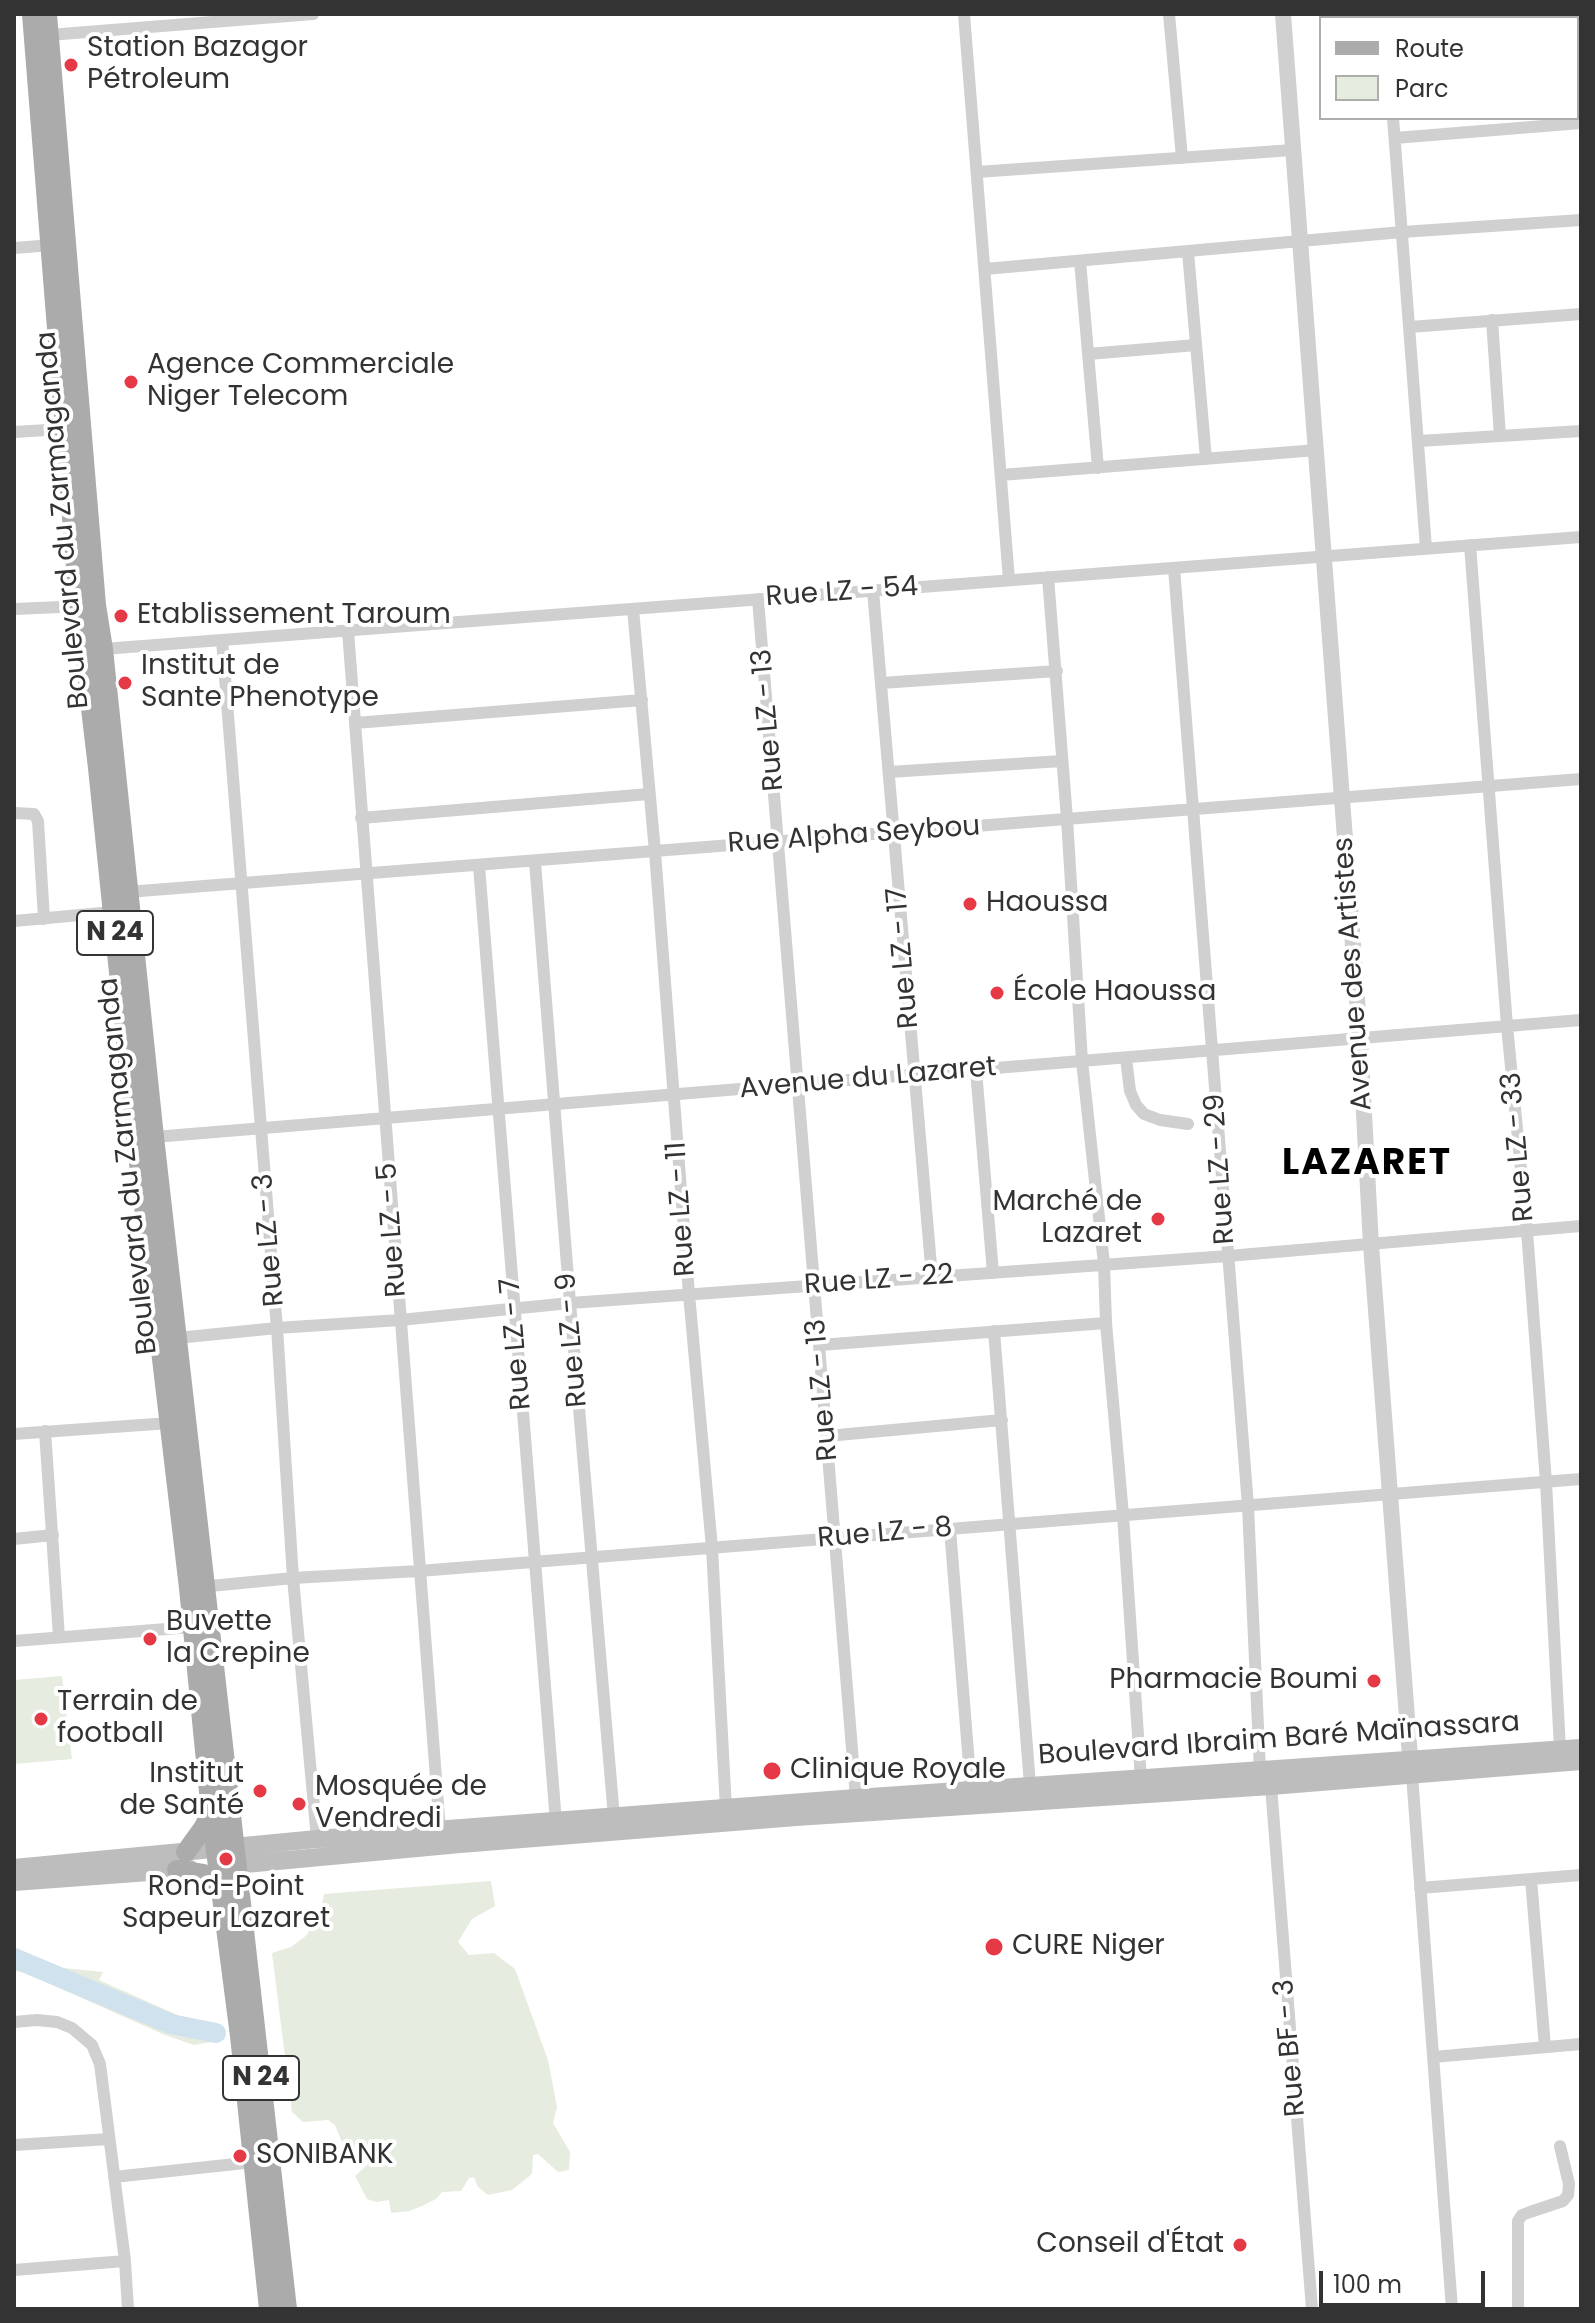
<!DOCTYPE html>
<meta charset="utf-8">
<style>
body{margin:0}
#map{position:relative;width:1595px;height:2323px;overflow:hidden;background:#fff;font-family:Poppins,sans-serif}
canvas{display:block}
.frame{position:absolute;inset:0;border:16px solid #333;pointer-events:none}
.legend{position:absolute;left:1319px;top:16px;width:260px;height:104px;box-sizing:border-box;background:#fff;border:2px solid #adadad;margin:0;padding:10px 14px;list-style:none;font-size:24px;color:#333}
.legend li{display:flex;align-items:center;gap:16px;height:40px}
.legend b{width:40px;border:2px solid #adadad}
.scale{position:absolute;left:1319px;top:2271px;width:166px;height:36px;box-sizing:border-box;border:4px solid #333;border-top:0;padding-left:10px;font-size:24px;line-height:28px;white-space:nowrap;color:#333;-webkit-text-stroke:6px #fff;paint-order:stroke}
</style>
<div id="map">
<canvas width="1595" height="2323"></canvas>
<div class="frame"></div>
<ul class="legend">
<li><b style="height:10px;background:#ababab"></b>Route</li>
<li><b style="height:22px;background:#e6ecdf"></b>Parc</li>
</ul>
<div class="scale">100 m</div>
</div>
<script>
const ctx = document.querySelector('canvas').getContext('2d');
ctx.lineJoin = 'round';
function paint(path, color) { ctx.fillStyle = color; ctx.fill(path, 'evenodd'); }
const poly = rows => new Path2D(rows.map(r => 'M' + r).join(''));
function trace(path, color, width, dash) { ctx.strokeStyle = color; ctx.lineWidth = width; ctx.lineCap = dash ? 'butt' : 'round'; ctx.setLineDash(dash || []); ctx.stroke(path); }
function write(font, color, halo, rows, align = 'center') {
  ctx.font = font + ' Poppins,sans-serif'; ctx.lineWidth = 8; ctx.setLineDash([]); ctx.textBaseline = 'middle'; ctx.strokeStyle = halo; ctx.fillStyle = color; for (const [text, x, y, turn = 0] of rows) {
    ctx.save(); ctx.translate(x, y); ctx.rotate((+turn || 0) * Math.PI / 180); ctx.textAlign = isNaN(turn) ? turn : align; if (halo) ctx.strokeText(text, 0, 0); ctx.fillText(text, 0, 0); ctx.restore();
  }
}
paint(poly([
 [62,1676,72,1759,14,1764,14,1680],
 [491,1881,495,1906,472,1919,458,1942,469,1955,494,1953,515,1969,548,2060,557,2107,553,2123,570,2152,569,2170,558,2172,538,2154,533,2155,532,2174,512,2190,488,2195,478,2187,474,2177,469,2178,461,2191,442,2192,436,2199,422,2206,409,2211,391,2213,389,2200,377,2202,367,2199,355,2176,374,2159,372,2151,352,2155,341,2140,335,2125,328,2120,303,2122,292,2112,272,1953,291,1947,307,1935,321,1909,324,1894],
 [14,1963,103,1972,99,1980,200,2025,216,2033,218,2041,194,2045,165,2035,23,1972,14,1971]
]), '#e6ecdf');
trace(poly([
 [14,1958,171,2024,216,2033]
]), '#cfe2ee', 20);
trace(poly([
 [964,14,1009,580],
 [1169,14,1182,158],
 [1384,14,1384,18],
 [1516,18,1573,14],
 [49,35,313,14],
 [1393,118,1426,548],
 [1395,138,1581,123],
 [977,172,1293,150],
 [14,248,52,245],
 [1188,252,1206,459],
 [1080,261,1098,468],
 [985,269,1402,232,1581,220],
 [1492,320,1500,436],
 [1410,327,1581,314],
 [1088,354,1196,345],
 [14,432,64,429],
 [1419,441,1581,431],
 [1001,475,1317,450],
 [1470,545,1507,1026,1527,1231,1546,1482,1560,1749],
 [1174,568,1248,1506,1260,1771],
 [1048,577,1067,819,1082,1061,1104,1264,1106,1323,1123,1515,1141,1779],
 [873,591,932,1277],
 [758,599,856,1798],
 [14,609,85,606],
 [633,609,655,852,689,1294,712,1548,726,1809],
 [348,631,440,1830],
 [222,640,277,1328,293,1578,317,1839],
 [103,649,1581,537],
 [881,683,1057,671],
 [355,723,642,700],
 [889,772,1062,761],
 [14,813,34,814,38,821,44,919],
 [361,818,649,794],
 [535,862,570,1303,614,1817],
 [479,866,556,1822],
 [127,892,1581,779],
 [14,921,113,912],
 [1126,1058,1130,1091,1136,1105,1144,1114,1160,1120,1188,1124],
 [976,1070,993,1273],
 [154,1137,1581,1020],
 [994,1331,1030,1785],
 [177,1338,277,1328,400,1320,570,1303,1228,1256,1581,1226],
 [820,1345,1106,1323],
 [45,1431,59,1637],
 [14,1434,170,1423],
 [827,1436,1002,1420],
 [950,1529,971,1789],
 [14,1539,53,1535],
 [200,1587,293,1578,419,1571,1581,1479],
 [14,1641,192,1627],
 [1412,1775,1452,2309],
 [1271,1786,1312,2309],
 [1531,1879,1545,2047],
 [1420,1888,1581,1875],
 [14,2022,37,2020,57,2022,72,2028,92,2045,100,2064,125,2261,128,2309],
 [1433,2057,1581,2044],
 [14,2145,109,2139],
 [114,2177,254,2162],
 [14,2270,125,2261],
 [1518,2309,1518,2221,1522,2215,1530,2212,1563,2201,1568,2195,1569,2184,1560,2146]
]), '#d0d0d0', 12);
trace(poly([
 [1283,14,1360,1038,1371,1245,1411,1770]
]), '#d0d0d0', 16);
trace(poly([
 [224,1866,460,1844,796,1817,1271,1786,1581,1761],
 [14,1868,317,1839,856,1798,1581,1748],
 [14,1882,190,1869]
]), '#bdbdbd', 18);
trace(poly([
 [32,14,79,606,98,768,136,1138,189,1588,211,1812,240,2036,269,2309],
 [47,14,96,605,103,649,154,1137,287,2309],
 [186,1852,204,1827,211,1812],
 [177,1870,203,1874,221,1890]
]), '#ababab', 20);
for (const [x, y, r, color] of [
 [71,65,8,"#e63946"],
 [131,382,8,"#e63946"],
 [121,616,8,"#e63946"],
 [125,683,8,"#e63946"],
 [970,904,8,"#e63946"],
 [997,993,8,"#e63946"],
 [1158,1219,8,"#e63946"],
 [150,1639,8,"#e63946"],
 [1374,1681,8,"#e63946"],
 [41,1719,8,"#e63946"],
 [772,1771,10,"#e63946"],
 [260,1791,8,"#e63946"],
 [299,1804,8,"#e63946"],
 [226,1859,8,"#e63946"],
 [994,1947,10,"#e63946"],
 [240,2156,8,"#e63946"],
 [1240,2245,8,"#e63946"]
]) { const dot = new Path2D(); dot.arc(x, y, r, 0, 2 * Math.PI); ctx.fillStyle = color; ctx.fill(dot); trace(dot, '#fff', 3); }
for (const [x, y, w] of [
 [115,933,76],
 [261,2078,76]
]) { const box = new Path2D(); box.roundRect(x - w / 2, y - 22, w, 44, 6); ctx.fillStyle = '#fff'; ctx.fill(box); trace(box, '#333', 2); }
write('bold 26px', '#333', null, [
 ["N 24",115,933],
 ["N 24",261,2078]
]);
write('28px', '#333', '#fff', [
 ["Station Bazagor",87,49],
 ["Pétroleum",87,81],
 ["Agence Commerciale",147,366],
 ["Niger Telecom",147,398],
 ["Etablissement Taroum",137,616],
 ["Institut de",141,667],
 ["Sante Phenotype",141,699],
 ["Haoussa",986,904],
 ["École Haoussa",1013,993],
 ["Marché de",1142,1203,"right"],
 ["Lazaret",1142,1235,"right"],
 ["Buvette",166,1623],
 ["la Crepine",166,1655],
 ["Pharmacie Boumi",1358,1681,"right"],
 ["Terrain de",57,1703],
 ["football",57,1735],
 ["Clinique Royale",790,1771],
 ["Institut",244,1775,"right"],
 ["de Santé",244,1807,"right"],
 ["Mosquée de",315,1788],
 ["Vendredi",315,1820],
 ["Rond-Point",226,1888,"center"],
 ["Sapeur Lazaret",226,1920,"center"],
 ["CURE Niger",1012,1947],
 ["SONIBANK",256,2156],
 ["Conseil d'État",1224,2245,"right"]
], 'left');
write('28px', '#333', '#fff', [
 ["Boulevard du Zarmaganda",64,520,-95],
 ["Rue LZ - 54",842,593,-4],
 ["Rue LZ - 13",769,720,-95],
 ["Rue Alpha Seybou",854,836,-4],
 ["Rue LZ - 17",904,958,-95],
 ["Avenue des Artistes",1354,974,-94],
 ["Avenue du Lazaret",868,1079,-5],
 ["Rue LZ - 33",1519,1147,-95],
 ["Boulevard du Zarmaganda",129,1166,-96],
 ["Rue LZ - 29",1221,1169,-94],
 ["Rue LZ - 11",682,1209,-94],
 ["Rue LZ - 5",393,1230,-94],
 ["Rue LZ - 3",270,1240,-95],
 ["Rue LZ - 22",879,1281,-4],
 ["Rue LZ - 9",573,1340,-95],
 ["Rue LZ - 7",517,1344,-95],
 ["Rue LZ - 13",823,1390,-95],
 ["Rue LZ - 8",885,1534,-5],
 ["Boulevard Ibraim Baré Maïnassara",1279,1740,-4],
 ["Rue BF - 3",1291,2048,-95]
]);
ctx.letterSpacing = '2px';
write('bold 36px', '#000', '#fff', [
 ["LAZARET",1367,1165]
]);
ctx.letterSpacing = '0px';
</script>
